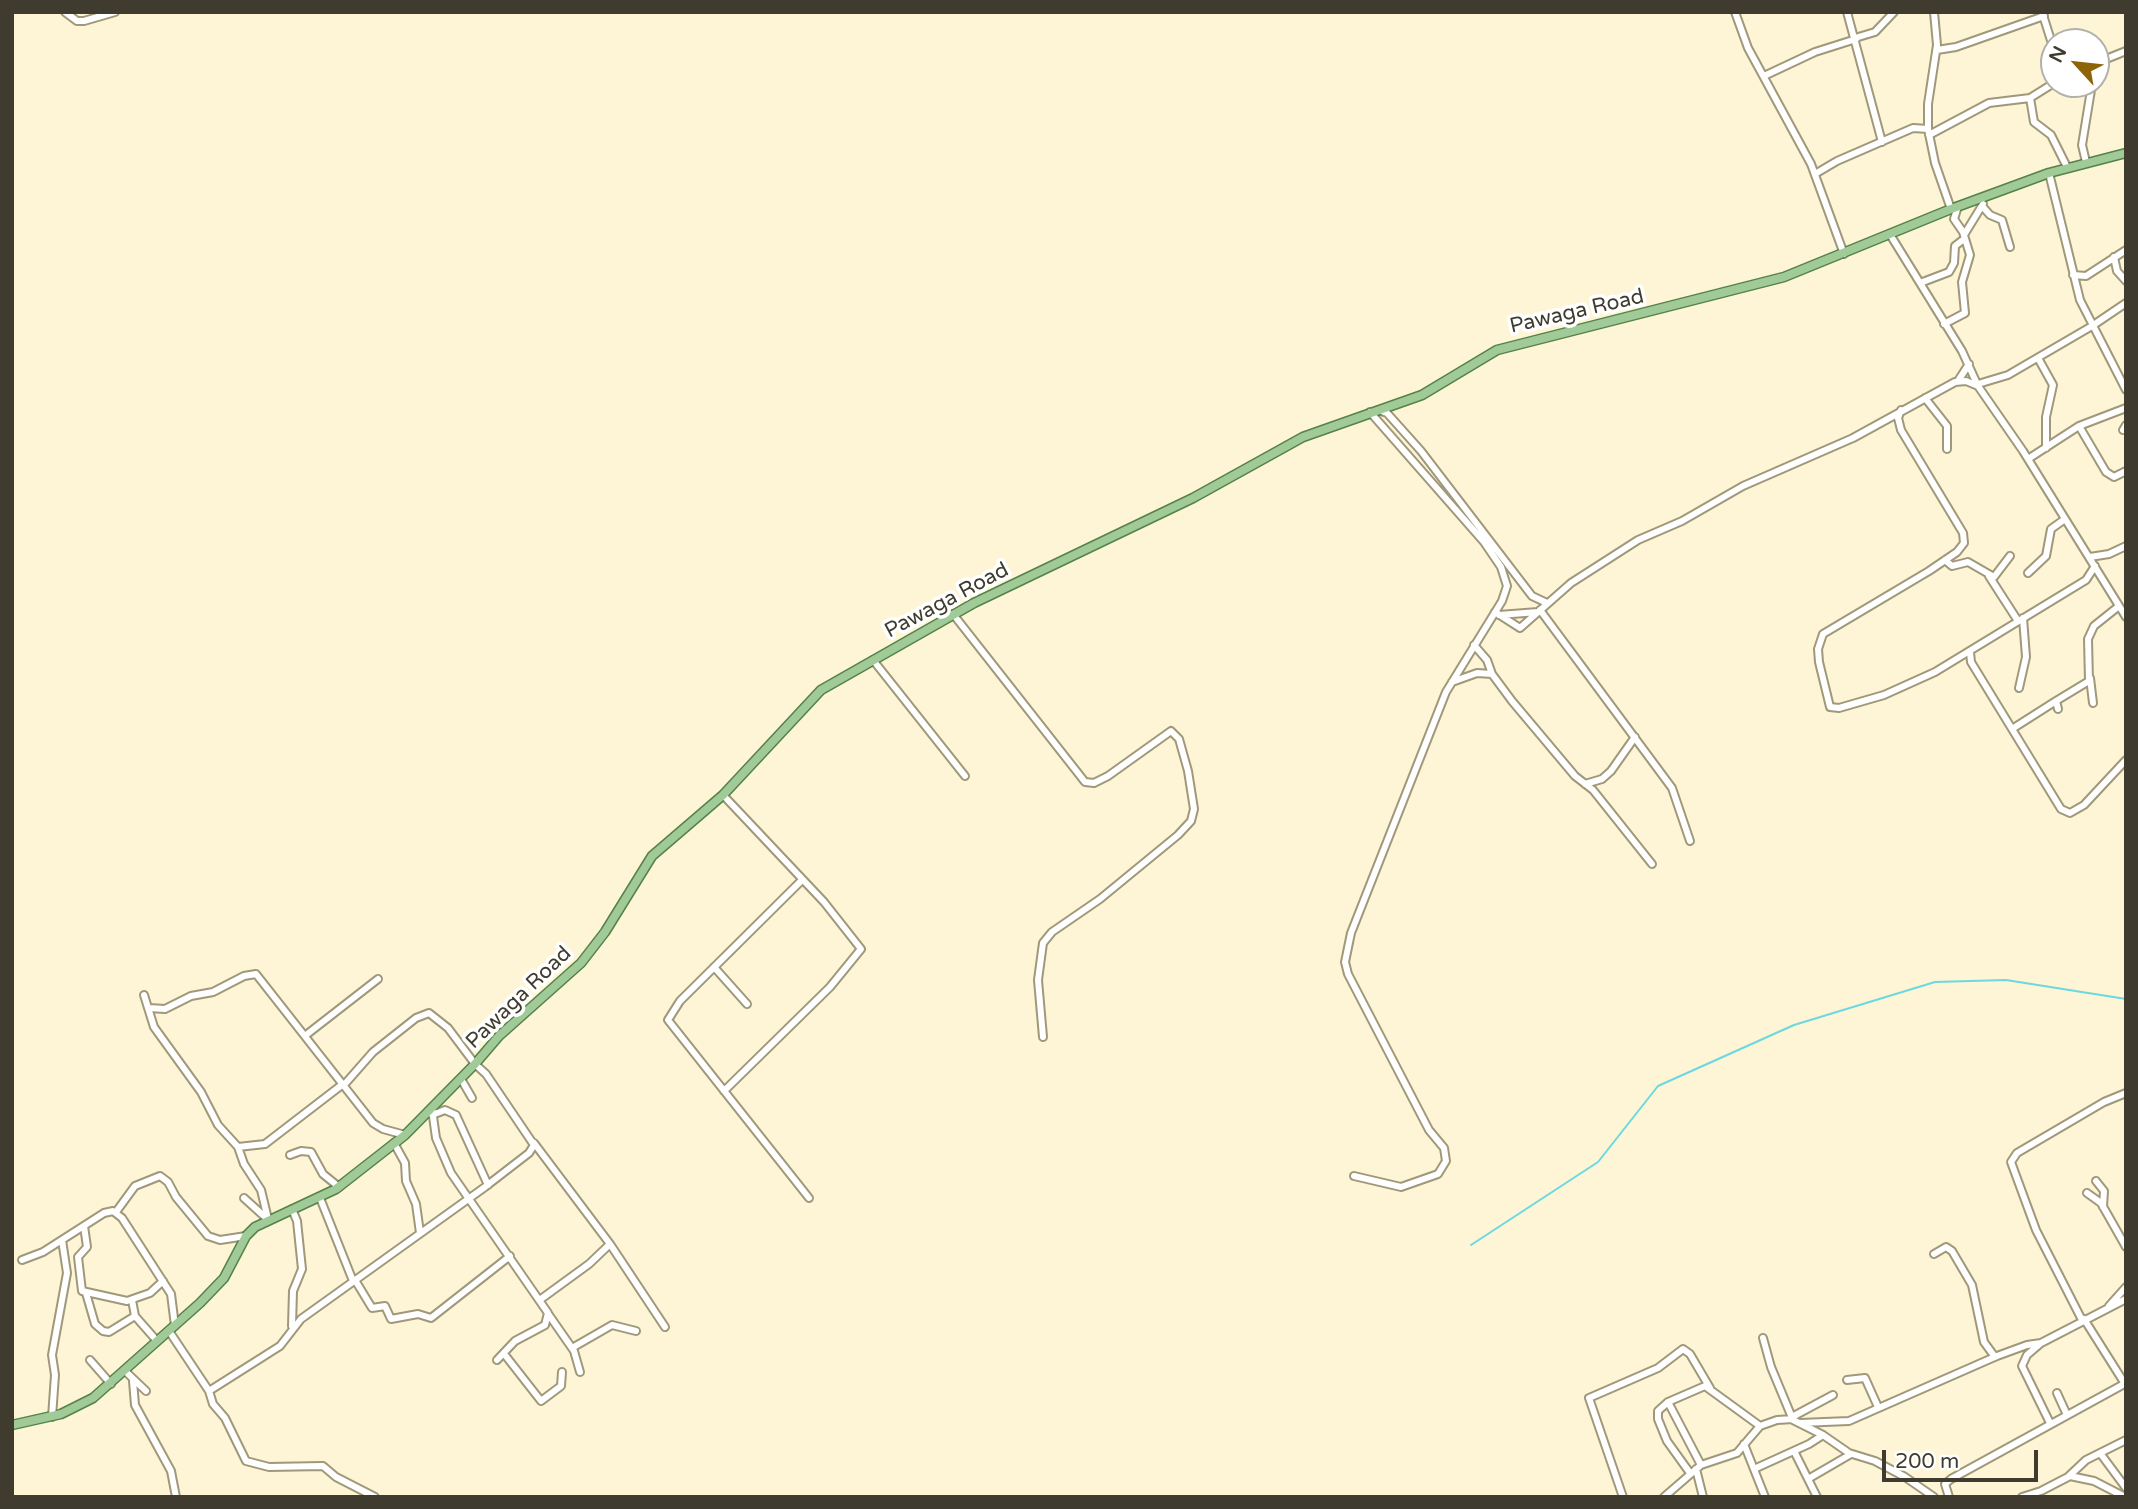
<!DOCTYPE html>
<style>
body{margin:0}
#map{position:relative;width:2138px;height:1509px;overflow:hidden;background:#fdf5d5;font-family:"Varela Round",sans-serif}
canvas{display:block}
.frame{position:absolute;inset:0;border:14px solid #3f3c2f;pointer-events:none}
.north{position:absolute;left:2040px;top:28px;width:70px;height:70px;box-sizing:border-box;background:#fff;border:2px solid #b2b1ac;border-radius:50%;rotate:297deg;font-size:19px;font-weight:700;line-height:28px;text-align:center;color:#3f3c2f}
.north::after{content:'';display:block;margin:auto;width:24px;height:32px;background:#8d6508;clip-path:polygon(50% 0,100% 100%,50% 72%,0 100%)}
.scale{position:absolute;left:1882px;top:1450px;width:156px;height:32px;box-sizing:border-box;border:4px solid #3f3c2f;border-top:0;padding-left:9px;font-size:21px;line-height:24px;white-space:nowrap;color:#3f3c2f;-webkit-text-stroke:5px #fff;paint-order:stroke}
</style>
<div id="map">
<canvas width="2138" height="1509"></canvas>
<div class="frame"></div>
<div class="north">N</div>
<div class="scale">200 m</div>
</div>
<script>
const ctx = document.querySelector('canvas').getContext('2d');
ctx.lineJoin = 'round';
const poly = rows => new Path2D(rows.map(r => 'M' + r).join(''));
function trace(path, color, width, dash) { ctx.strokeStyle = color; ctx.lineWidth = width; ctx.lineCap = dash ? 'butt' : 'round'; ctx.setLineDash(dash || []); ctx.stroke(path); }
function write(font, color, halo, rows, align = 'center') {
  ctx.font = font + ' "Varela Round",sans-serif'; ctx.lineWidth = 7; ctx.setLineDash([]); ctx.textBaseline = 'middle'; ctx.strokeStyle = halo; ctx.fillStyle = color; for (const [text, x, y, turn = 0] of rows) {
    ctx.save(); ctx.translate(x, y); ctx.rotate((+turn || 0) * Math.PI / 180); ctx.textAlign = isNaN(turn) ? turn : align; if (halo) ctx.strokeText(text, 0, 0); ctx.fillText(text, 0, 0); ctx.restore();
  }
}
trace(poly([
 [1471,1245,1598,1162,1658,1086,1794,1025,1935,982,2006,980,2126,999]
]), '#6cd8df', 2);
const minor = poly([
 [65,12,77,21,84,21,115,12],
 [1735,12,1748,48,1811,164,1844,254],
 [1847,12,1882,142],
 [1934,12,1937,45,1928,104,1928,129,1935,163,1951,209],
 [2042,12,2054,50],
 [1855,38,1875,32,1894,12],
 [1937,50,1956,47,2044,16],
 [2096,68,2106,59,2126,51],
 [1764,76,1815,52,1856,39],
 [2030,98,2034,122,2051,135,2067,167],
 [1929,135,1989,103,2030,98,2054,83],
 [2086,162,2082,145,2092,84],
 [2049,173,2080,300,2126,390],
 [1815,174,1837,161,1913,128,1928,129],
 [1982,206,1990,215,2002,220,2010,247],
 [1964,235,1983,204],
 [1891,236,1962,351,1978,386,2023,451,2126,617],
 [2114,257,2117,271,2126,281],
 [2073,275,2086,276,2126,250],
 [1920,283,1949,272,1954,263,1955,246,1964,239],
 [1944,324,1965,313,1962,282,1970,255,1963,232,1954,219,1958,206],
 [2038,358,2053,385,2046,417,2046,448],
 [1958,381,1969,364],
 [1978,384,2008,375,2092,326,2126,303],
 [1925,398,1947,426,1947,449],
 [1378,410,1387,413,1421,451,1532,596,1547,603],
 [1901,410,1898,418,1901,430,1963,533,1964,543,1957,552,1929,571,1823,634,1818,649,1819,662,1830,707,1839,708,1884,695,1935,672,2086,580,2095,566],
 [2079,426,2106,472,2114,477,2126,471],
 [2123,430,2126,425],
 [2028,459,2079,426,2126,408],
 [2090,557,2109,554,2126,546],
 [1945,560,1952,566,1968,562,1994,577,2010,556],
 [2028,573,2046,556,2051,529,2065,519],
 [1989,576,2018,621],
 [1540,610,1672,788,1690,841],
 [1495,612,1520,628,1571,583,1638,540,1682,521,1743,486,1853,438,1955,382,1966,381,1978,386],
 [953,614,1085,782,1094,783,1108,776,1171,731,1179,739,1188,771,1194,809,1191,821,1178,835,1100,899,1052,932,1043,943,1038,980,1043,1037],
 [1499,615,1538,612],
 [1474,645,1487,660,1492,674,1512,701,1575,776,1593,790,1652,864],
 [1970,652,1971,662,2061,809,2070,813,2084,805,2126,760],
 [873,660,965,776],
 [2090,678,2093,703],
 [1452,682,1477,673,1492,674],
 [2019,688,2026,657,2023,618],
 [2058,709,2056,701,2089,681,2088,639,2094,626,2119,606],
 [2012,729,2056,701],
 [1585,784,1602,779,1611,771,1635,737],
 [723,795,824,902,861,949,830,987,724,1091],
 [801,881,680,1001,668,1020,809,1198],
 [714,967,747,1004],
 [144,995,154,1027,201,1092,218,1125,238,1147,265,1144,343,1084],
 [149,1008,165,1009,191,996,213,992,244,976,256,974,373,1123,383,1129,405,1135],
 [306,1035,378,979],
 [461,1079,472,1098],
 [432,1109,436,1138,451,1173,548,1313,545,1325,515,1341,497,1360],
 [432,1115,445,1110,456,1115,488,1185],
 [394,1143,405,1163,406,1181,416,1204,420,1233],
 [534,1143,610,1244,665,1327],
 [238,1147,244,1164,261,1190,268,1219],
 [290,1155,301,1151,311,1152,323,1174,339,1187],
 [1354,1176,1401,1187,1438,1174,1446,1161,1444,1148,1429,1130,1348,974,1345,962,1351,933,1446,692,1502,601,1507,586,1501,567,1484,542,1370,412],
 [2096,1181,2104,1191,2103,1207],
 [2087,1193,2101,1203,2126,1247],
 [244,1198,265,1217],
 [320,1198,353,1281],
 [116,1212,135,1186,160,1176,168,1182,176,1197,208,1236,220,1240,246,1236],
 [84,1226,87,1247,78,1257,82,1291,127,1301,150,1293,163,1281],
 [1934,1254,1946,1247,1952,1251,1972,1285,1984,1342,1995,1357],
 [22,1260,43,1252,104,1213,113,1211,122,1218,171,1294,175,1326],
 [355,1280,372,1308,385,1306,391,1319,418,1314,431,1318,510,1256],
 [86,1293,95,1324,103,1331,109,1332,135,1316],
 [541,1299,589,1264,610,1244],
 [132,1300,135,1316,157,1341],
 [2109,1306,2126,1287],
 [549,1315,574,1351,580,1372],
 [2084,1319,2125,1384],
 [2082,1320,2036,1230,2011,1162,2017,1153,2104,1102,2126,1093],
 [292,1326,293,1291,302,1269,297,1221,292,1209],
 [169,1331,209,1391,213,1404,225,1418,246,1461,269,1467,323,1466,336,1477,375,1497],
 [1763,1338,1771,1367,1793,1420,1823,1435,1849,1453,1875,1461,1905,1477,1934,1497],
 [2041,1343,2027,1355,2022,1366,2050,1423],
 [572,1348,612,1325,636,1331],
 [505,1355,541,1401,561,1386,562,1372],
 [90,1360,111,1384],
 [125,1371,146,1391],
 [1847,1380,1865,1378,1878,1407],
 [133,1381,135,1405,171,1471,176,1497],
 [209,1391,280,1346,301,1319,485,1187,529,1153,534,1145,486,1074,475,1064,448,1028,429,1013,416,1018,373,1052,344,1085],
 [2057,1393,2067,1415],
 [1668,1402,1701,1465],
 [52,1417,55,1375,52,1355,67,1273,62,1240],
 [1792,1417,1833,1395],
 [1800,1423,1849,1421,1997,1356,2027,1345,2041,1343,2126,1299],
 [1744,1444,1765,1497],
 [1794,1451,1817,1497],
 [2100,1453,2126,1488],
 [1696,1469,1703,1497],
 [1754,1469,1809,1444,1823,1435],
 [1690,1473,1667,1441,1658,1419,1658,1411,1668,1402,1705,1386,1760,1426],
 [2069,1476,2086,1460,2126,1440],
 [1808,1479,1851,1454],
 [1623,1497,1589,1398,1658,1368,1683,1349,1690,1354,1710,1388],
 [1664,1497,1701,1465,1737,1453,1760,1426,1777,1420,1793,1419],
 [1949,1497,1945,1484,1951,1479,2126,1383],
 [2022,1497,2041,1491,2070,1476,2094,1481,2125,1497]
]);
const major = poly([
 [12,1425,61,1414,93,1398,200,1303,224,1278,246,1236,255,1227,336,1189,405,1135,475,1064,499,1036,581,963,605,932,652,856,723,795,821,690,974,603,1193,498,1303,437,1422,395,1497,350,1784,277,1951,209,2049,173,2126,153]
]);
trace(minor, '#a0987a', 10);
trace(major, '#558246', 11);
trace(minor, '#fff', 6);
trace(major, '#a0ca97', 8);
write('21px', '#3f3c2f', '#fff', [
 ["Pawaga Road",1577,312,-13],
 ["Pawaga Road",947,601,-28],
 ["Pawaga Road",519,998,-44]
]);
</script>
